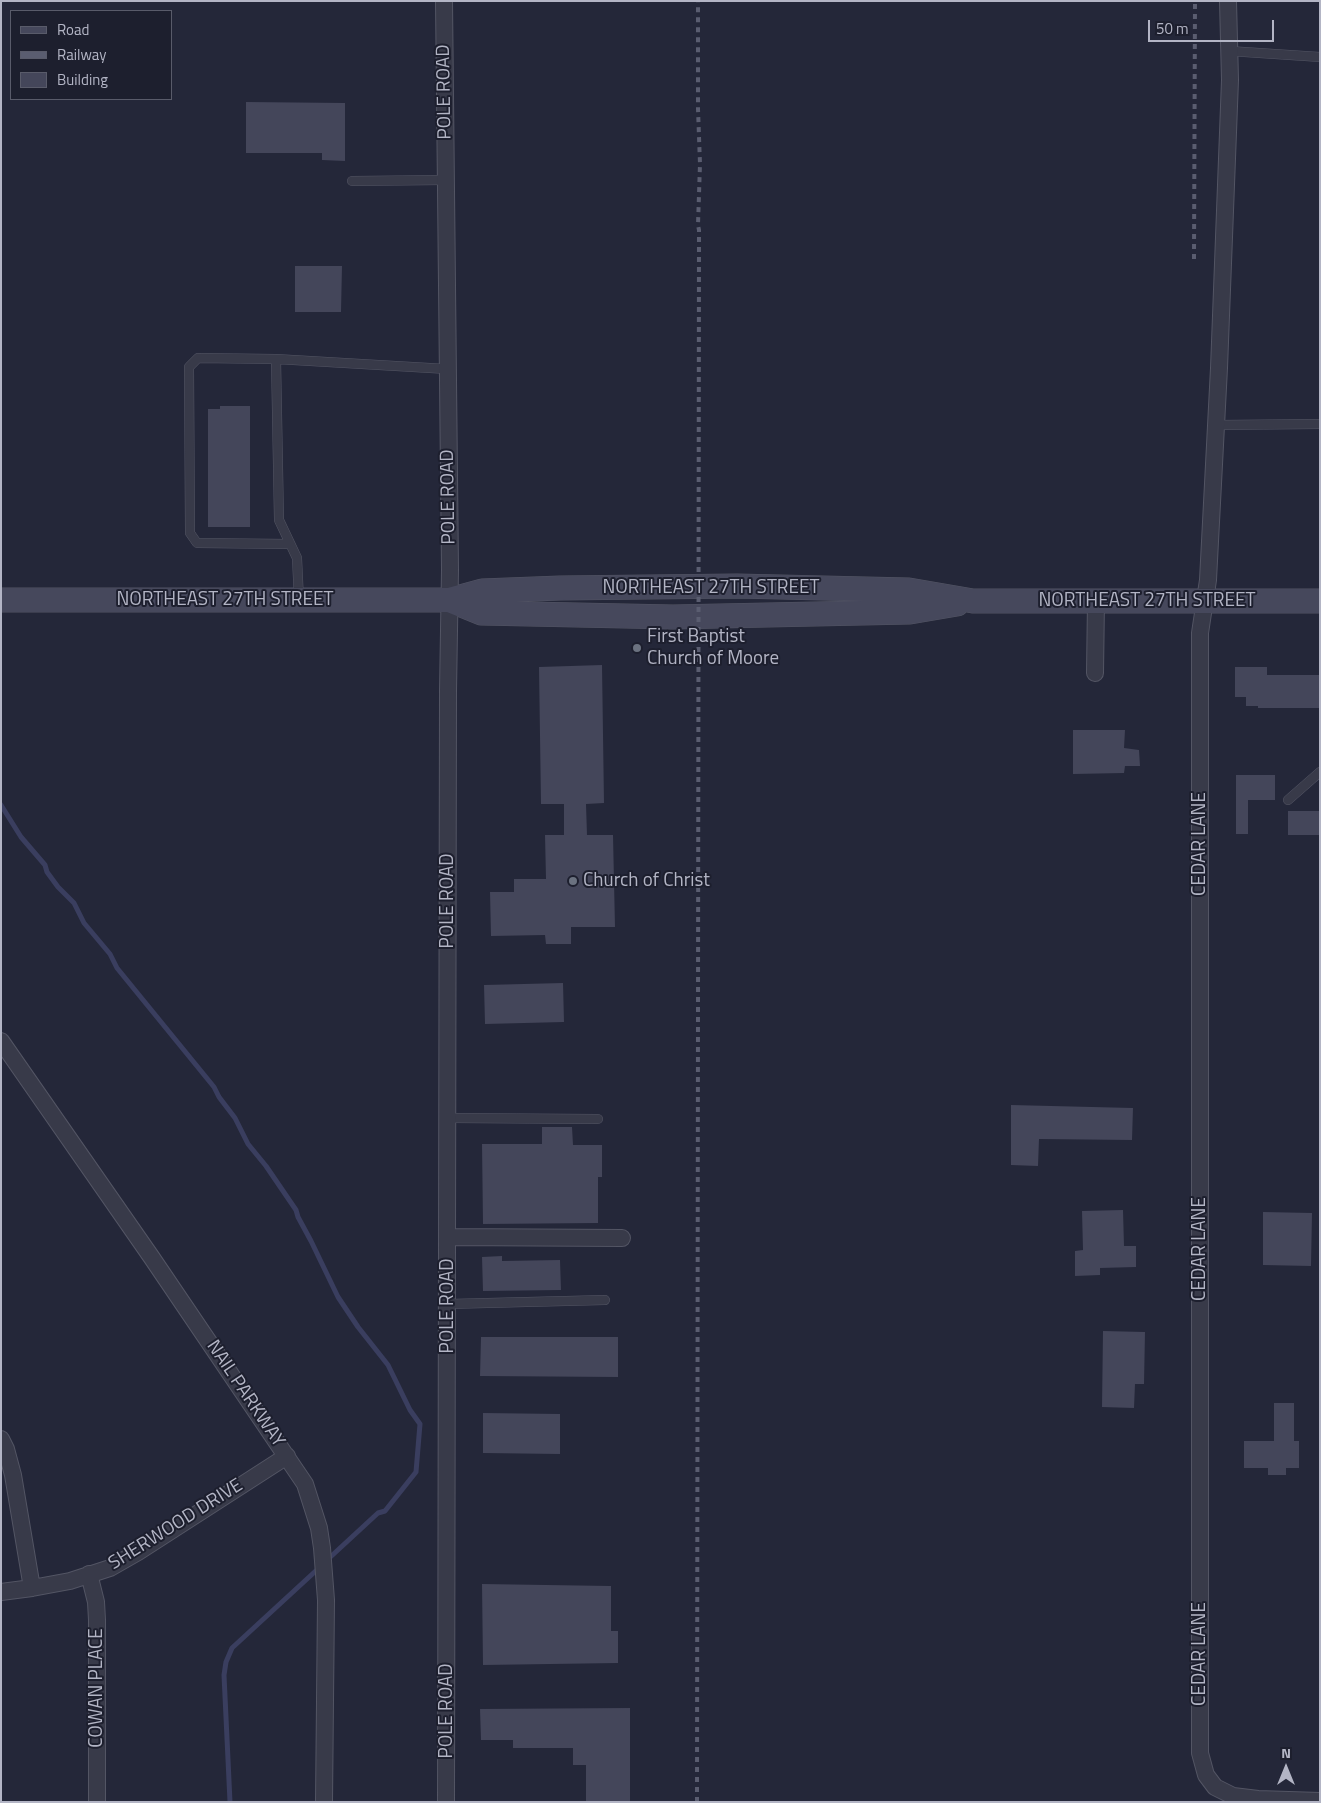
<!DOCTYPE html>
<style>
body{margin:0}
#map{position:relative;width:1321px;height:1803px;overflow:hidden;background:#242739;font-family:"Titillium Web",sans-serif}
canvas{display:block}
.frame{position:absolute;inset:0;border:2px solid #b3b5c5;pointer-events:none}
.legend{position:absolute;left:10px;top:10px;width:162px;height:90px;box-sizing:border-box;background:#1d1f2e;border:1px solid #595b6a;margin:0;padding:6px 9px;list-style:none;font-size:15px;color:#b3b5c5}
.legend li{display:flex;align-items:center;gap:10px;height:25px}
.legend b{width:25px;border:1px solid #595b6a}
.north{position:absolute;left:1261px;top:1743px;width:50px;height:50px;-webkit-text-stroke:4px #1d1f2e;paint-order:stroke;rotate:0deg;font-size:14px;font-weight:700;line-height:20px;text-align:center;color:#b3b5c5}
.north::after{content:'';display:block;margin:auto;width:18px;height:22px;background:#b3b5c5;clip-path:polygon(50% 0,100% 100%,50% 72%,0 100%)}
.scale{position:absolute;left:1148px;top:20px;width:126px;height:22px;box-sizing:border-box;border:2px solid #b3b5c5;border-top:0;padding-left:6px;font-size:15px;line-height:18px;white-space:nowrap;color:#b3b5c5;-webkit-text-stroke:4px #1d1f2e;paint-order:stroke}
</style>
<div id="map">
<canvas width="1321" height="1803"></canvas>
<div class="frame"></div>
<ul class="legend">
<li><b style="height:6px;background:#46485c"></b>Road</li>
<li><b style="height:6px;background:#5a5d70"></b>Railway</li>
<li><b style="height:14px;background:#44465a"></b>Building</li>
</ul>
<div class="north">N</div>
<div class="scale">50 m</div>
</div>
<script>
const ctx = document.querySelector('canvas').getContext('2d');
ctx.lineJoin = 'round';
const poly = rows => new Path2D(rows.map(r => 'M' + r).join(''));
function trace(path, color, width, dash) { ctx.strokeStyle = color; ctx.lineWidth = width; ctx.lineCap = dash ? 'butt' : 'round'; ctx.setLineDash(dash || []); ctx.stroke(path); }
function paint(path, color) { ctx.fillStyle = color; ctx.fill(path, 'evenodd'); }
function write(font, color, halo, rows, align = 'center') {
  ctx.font = font + ' "Titillium Web",sans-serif'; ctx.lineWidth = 4; ctx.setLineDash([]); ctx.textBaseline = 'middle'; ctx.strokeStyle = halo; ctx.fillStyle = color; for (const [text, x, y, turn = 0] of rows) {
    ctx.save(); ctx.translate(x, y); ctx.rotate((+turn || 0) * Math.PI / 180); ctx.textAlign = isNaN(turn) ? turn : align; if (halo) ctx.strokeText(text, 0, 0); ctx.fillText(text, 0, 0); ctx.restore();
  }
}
trace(poly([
 [1,805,21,837,45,865,47,872,58,887,74,903,84,923,110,954,117,968,214,1087,219,1097,235,1118,248,1144,266,1166,296,1210,298,1217,311,1241,338,1297,358,1327,388,1365,410,1410,420,1424,416,1472,385,1511,378,1513,326,1561],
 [230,1802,224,1675,226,1662,232,1648,320,1567]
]), '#3a3e5f', 5);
paint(poly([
 [246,102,345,103,345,161,322,160,322,153,246,153],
 [295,266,342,266,341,312,295,312],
 [220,406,250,406,250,527,208,527,208,409,220,409],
 [602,665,604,803,586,804,587,835,613,835,615,927,571,927,571,944,546,944,545,935,491,936,490,892,514,892,514,879,546,879,545,835,564,835,564,804,541,804,539,667],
 [1235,667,1267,667,1267,675,1320,675,1320,708,1258,708,1258,706,1246,706,1246,697,1235,697],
 [1073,730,1125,730,1124,748,1139,750,1140,766,1125,766,1124,773,1073,774],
 [1236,775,1275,775,1275,800,1248,800,1248,834,1236,834],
 [1288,811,1320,811,1320,835,1288,835],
 [563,983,564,1022,485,1024,484,985],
 [1011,1105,1133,1108,1132,1140,1039,1139,1038,1166,1011,1165],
 [542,1127,572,1127,573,1145,602,1145,602,1177,598,1177,598,1223,483,1224,482,1144,542,1144],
 [1123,1210,1124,1246,1136,1246,1136,1267,1100,1268,1100,1275,1075,1276,1075,1251,1083,1250,1082,1211],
 [1263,1212,1312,1213,1311,1266,1263,1265],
 [502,1256,502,1261,560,1260,561,1290,483,1291,482,1257],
 [1103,1331,1145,1332,1144,1384,1135,1384,1134,1408,1102,1407],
 [481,1337,618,1337,618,1377,480,1376],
 [1274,1403,1294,1403,1294,1441,1299,1441,1299,1468,1286,1468,1286,1475,1268,1475,1268,1468,1244,1468,1244,1441,1274,1441],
 [483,1413,560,1414,560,1454,483,1453],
 [482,1584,611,1586,611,1631,618,1631,618,1663,483,1665],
 [630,1708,630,1802,586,1802,586,1765,573,1765,573,1748,513,1748,513,1740,481,1740,480,1709]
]), '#44465a');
const service = poly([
 [1229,51,1320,57],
 [352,181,445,180],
 [276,359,198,358,189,367,190,533,197,543,290,544],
 [1216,425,1320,424],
 [299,600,297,558,279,520,276,359,447,369],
 [1288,800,1320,772],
 [448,1118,598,1119],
 [448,1304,605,1300]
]);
const minor = poly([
 [444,1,450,570,448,691,446,1802],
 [1228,1,1230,80,1219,368,1208,580,1200,633,1200,1753,1206,1775,1215,1787,1233,1796,1258,1799,1320,1801],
 [1095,673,1096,601],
 [1,1041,152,1258,305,1484,319,1528,322,1548,326,1600,324,1802],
 [448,1237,622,1238],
 [1,1439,6,1449,13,1475,32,1588],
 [89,1574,96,1602,97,1620,97,1802],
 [1,1592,32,1588,70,1581,110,1568,138,1552,287,1456]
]);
const secondary = poly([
 [1,600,449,600,482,591,560,588,737,586,909,590,973,601,1320,601],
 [449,600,481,613,673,617,910,612,957,604]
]);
trace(service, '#535564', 10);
trace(minor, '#535564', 18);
trace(secondary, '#535564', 25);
trace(service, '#383a49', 9);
trace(minor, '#383a49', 16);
trace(secondary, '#46485c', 24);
trace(poly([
 [1194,259,1195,1],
 [697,1802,699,230,698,225,700,164,698,109,698,1]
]), '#5a5d70', 4, [5, 5]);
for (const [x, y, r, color] of [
 [637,648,5,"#6b7280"],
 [573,881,5,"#6b7280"]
]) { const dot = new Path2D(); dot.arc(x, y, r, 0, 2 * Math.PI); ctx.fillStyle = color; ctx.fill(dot); trace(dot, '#1d1f2e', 2); }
write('19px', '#b3b5c5', '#1d1f2e', [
 ["POLE ROAD",445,92,-91],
 ["POLE ROAD",449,497,-91],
 ["NORTHEAST 27TH STREET",711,588],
 ["NORTHEAST 27TH STREET",225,600],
 ["NORTHEAST 27TH STREET",1147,601],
 ["CEDAR LANE",1200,844,-90],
 ["POLE ROAD",448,901,-90],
 ["CEDAR LANE",1200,1249,-90],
 ["POLE ROAD",448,1306,-90],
 ["NAIL PARKWAY",245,1394,56],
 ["SHERWOOD DRIVE",176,1525,-32],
 ["CEDAR LANE",1200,1654,-90],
 ["COWAN PLACE",97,1688,-90],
 ["POLE ROAD",447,1711,-90]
]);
write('19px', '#b3b5c5', '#1d1f2e', [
 ["First Baptist",647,637],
 ["Church of Moore",647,659],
 ["Church of Christ",583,881]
], 'left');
</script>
